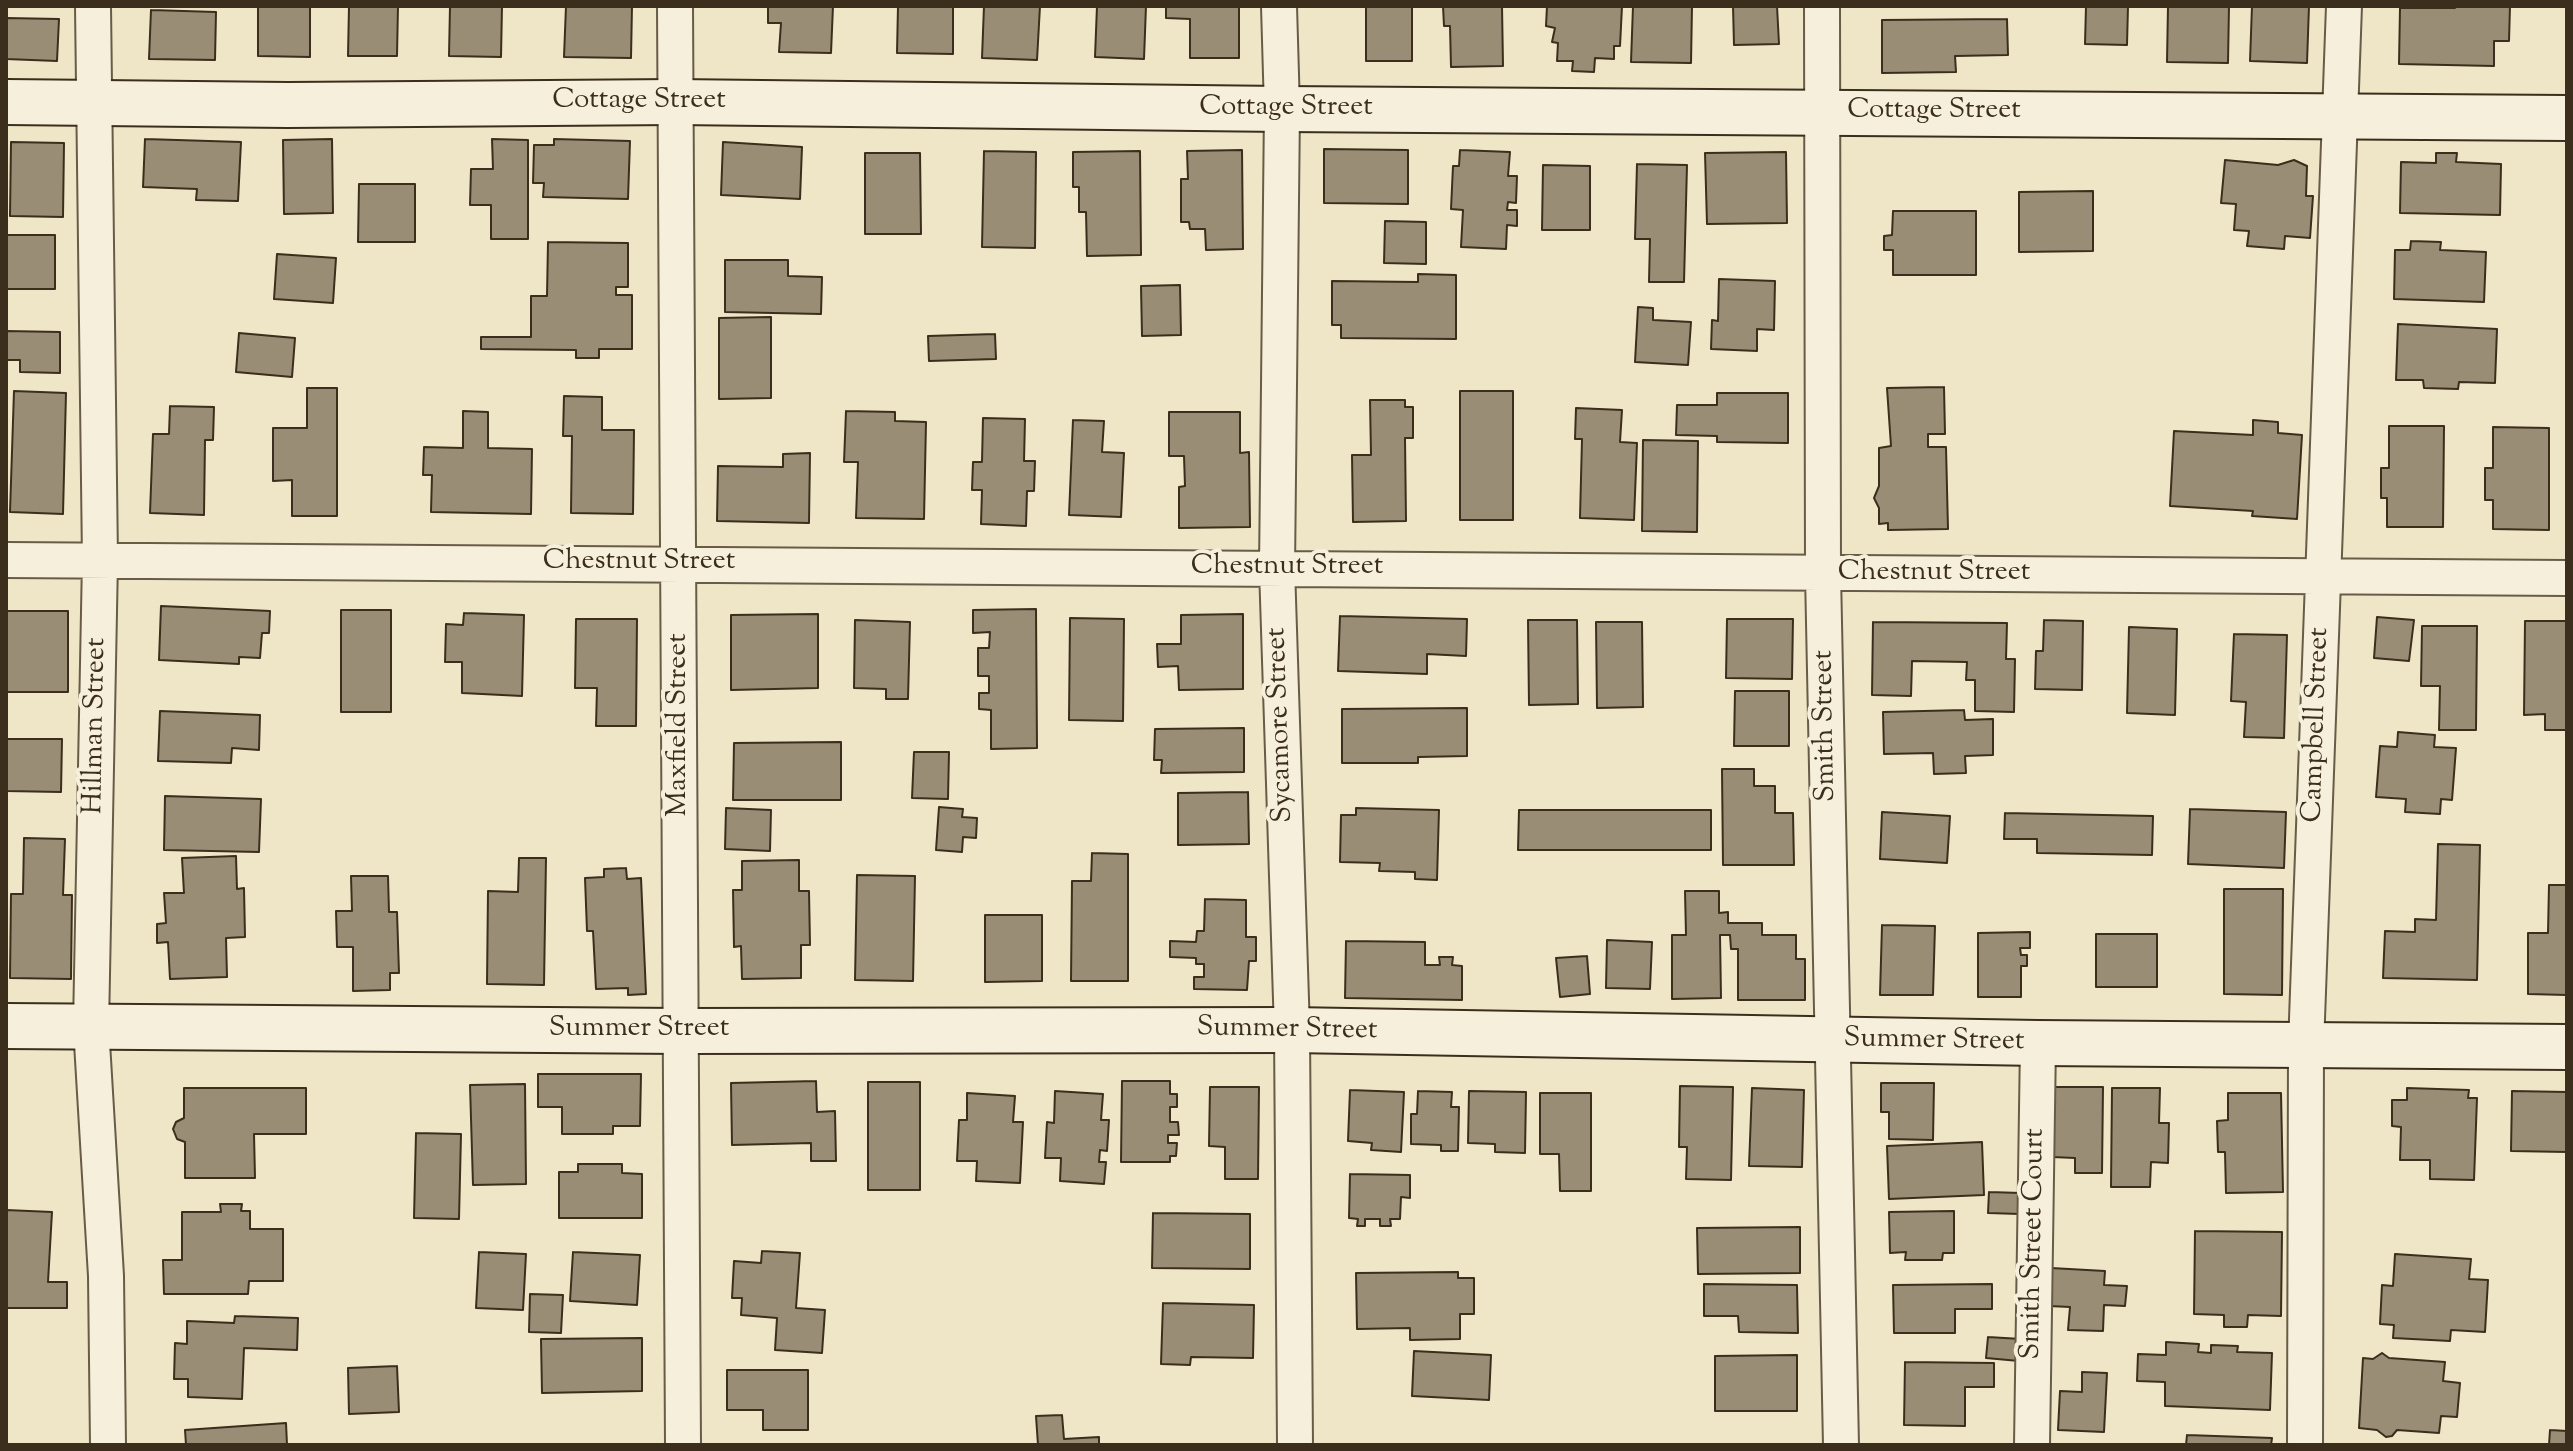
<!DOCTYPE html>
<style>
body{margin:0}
#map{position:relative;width:2573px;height:1451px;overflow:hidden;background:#efe6c8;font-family:"Sorts Mill Goudy",serif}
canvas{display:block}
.frame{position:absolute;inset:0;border:8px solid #3b2e1c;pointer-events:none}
</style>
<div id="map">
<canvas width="2573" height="1451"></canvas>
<div class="frame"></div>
</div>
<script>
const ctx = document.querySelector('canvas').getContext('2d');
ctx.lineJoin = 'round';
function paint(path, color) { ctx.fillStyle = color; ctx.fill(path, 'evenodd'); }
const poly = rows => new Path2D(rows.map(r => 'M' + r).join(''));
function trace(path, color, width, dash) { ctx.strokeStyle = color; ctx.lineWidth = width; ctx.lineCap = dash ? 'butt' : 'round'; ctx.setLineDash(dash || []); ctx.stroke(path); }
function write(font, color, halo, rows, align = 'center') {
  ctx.font = font + ' "Sorts Mill Goudy",serif'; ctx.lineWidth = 8; ctx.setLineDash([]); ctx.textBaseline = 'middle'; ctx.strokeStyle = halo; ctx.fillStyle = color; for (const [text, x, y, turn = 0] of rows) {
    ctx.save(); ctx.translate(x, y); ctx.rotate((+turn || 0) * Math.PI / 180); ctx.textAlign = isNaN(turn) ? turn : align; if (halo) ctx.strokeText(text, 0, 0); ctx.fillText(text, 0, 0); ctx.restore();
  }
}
const building = poly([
 [258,6,310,6,310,57,258,56,258,6],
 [349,6,398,6,397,56,348,56,349,6],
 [450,6,502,6,501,57,449,56,450,6],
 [566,6,632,6,631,58,564,57,566,6],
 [768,6,833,6,831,53,779,52,781,23,768,23,768,6],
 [898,6,953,6,953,54,897,53,898,6],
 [984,6,1040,6,1037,60,982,58,984,6],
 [1097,6,1146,6,1144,59,1095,57,1097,6],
 [1166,6,1239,6,1239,58,1190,58,1190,19,1166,18,1166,6],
 [1366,6,1412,6,1412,61,1366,61,1366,6],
 [1443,6,1502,6,1503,66,1451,67,1450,26,1444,26,1443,6],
 [1547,6,1622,6,1620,46,1614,46,1614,59,1595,58,1594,72,1572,71,1573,61,1557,61,1558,43,1552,42,1555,28,1546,26,1547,6],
 [1633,6,1692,6,1691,63,1631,62,1633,6],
 [1733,6,1777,6,1779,44,1734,45,1733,6],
 [2086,6,2128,6,2127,45,2085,44,2086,6],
 [2168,6,2229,6,2228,63,2167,62,2168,6],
 [2252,6,2309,6,2307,63,2250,61,2252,6],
 [2455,6,2510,6,2509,41,2494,41,2494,66,2399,64,2400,8,2455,8,2455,6],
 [151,10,216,12,215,60,149,59,151,10],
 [6,18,59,19,57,61,6,59,6,18],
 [2007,19,2008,55,1955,56,1956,72,1882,73,1882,20,2007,19],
 [145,139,241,142,238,201,196,200,197,189,143,187,145,139],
 [332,139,333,213,284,214,283,140,332,139],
 [492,139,528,140,528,239,491,239,491,205,470,205,471,169,493,169,492,139],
 [554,139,630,141,628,199,543,197,544,183,533,183,534,145,554,145,554,139],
 [11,142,64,143,63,217,10,216,11,142],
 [723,142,802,147,800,199,721,195,723,142],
 [1324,149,1408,150,1408,204,1324,203,1324,149],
 [1242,150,1243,249,1206,250,1205,229,1190,229,1189,222,1181,222,1181,179,1188,179,1187,151,1242,150],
 [1460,150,1510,152,1508,176,1517,176,1516,203,1508,202,1507,210,1517,210,1517,226,1507,225,1506,249,1461,247,1463,210,1451,209,1453,166,1459,166,1460,150],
 [984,151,1036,152,1035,248,982,247,984,151],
 [1140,151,1141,255,1087,256,1086,212,1079,212,1079,187,1073,187,1073,152,1140,151],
 [1786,152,1787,223,1707,224,1705,153,1786,152],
 [865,153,920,153,921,234,865,234,865,153],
 [2436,153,2457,153,2456,162,2501,164,2500,215,2400,213,2401,162,2436,163,2436,153],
 [2225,160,2278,165,2294,160,2307,166,2306,196,2313,196,2310,238,2285,236,2284,249,2247,246,2249,231,2234,230,2236,204,2221,203,2225,160],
 [1637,164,1687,165,1684,282,1649,282,1650,239,1635,239,1637,164],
 [1543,165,1590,166,1590,230,1542,230,1543,165],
 [359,184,415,184,415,242,358,242,359,184],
 [2093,191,2093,251,2019,252,2019,192,2093,191],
 [1893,211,1976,211,1976,275,1893,275,1893,250,1884,250,1884,236,1892,235,1893,211],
 [1385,221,1426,222,1426,264,1384,263,1385,221],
 [6,235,55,235,55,289,6,289,6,235],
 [2411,241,2441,242,2440,250,2486,252,2484,302,2394,299,2395,250,2410,250,2411,241],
 [548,242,628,243,628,287,616,287,616,295,632,295,632,349,599,349,599,358,576,358,576,350,481,349,481,337,531,337,531,296,547,296,548,242],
 [277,254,336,258,333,303,274,299,277,254],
 [725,260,788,260,788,276,822,277,821,314,725,312,725,260],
 [1418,274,1456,275,1456,339,1341,338,1341,325,1332,325,1332,281,1418,282,1418,274],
 [1719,279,1775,281,1774,330,1757,329,1757,351,1711,349,1712,320,1718,321,1719,279],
 [1180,285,1181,335,1142,336,1141,286,1180,285],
 [1638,307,1653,308,1653,320,1691,322,1688,365,1635,362,1638,307],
 [771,317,771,398,719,399,719,318,771,317],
 [2398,324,2497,329,2495,383,2459,382,2458,389,2424,388,2423,380,2396,380,2398,324],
 [6,331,60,332,60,373,20,372,20,360,6,360,6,331],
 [239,333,295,338,292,377,236,372,239,333],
 [995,334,996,359,929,361,928,336,995,334],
 [1944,387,1945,434,1928,434,1928,447,1946,447,1948,529,1888,530,1888,523,1879,524,1879,508,1874,498,1879,486,1879,448,1891,446,1887,388,1944,387],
 [307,388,337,388,337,516,292,516,292,480,273,481,273,428,307,428,307,388],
 [14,391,66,393,63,514,10,512,14,391],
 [1460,391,1513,391,1513,520,1460,520,1460,391],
 [1717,393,1788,393,1788,443,1717,442,1717,436,1676,435,1677,405,1717,405,1717,393],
 [564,396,602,397,602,430,634,430,633,514,571,513,572,436,563,436,564,396],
 [1370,400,1405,400,1405,407,1413,407,1413,438,1405,438,1406,521,1353,522,1352,455,1371,455,1370,400],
 [170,406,214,407,213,440,205,440,204,515,150,513,153,434,169,434,170,406],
 [1576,408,1622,410,1620,442,1637,443,1634,520,1580,518,1582,439,1575,439,1576,408],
 [463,411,488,412,488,448,532,449,531,514,431,512,432,475,423,475,424,447,463,448,463,411],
 [846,411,895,412,895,421,926,422,924,519,856,518,858,462,844,462,846,411],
 [1169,412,1240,412,1240,453,1249,452,1250,527,1179,528,1179,487,1185,486,1184,456,1169,456,1169,412],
 [983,418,1025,419,1024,461,1035,461,1034,491,1027,491,1026,526,981,524,982,490,972,490,973,462,982,462,983,418],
 [1073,420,1104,421,1102,452,1124,453,1121,517,1069,515,1073,420],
 [2253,420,2278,422,2278,433,2302,435,2297,519,2252,516,2253,511,2170,506,2174,431,2253,435,2253,420],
 [2389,426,2444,426,2443,527,2387,527,2387,498,2381,498,2381,468,2389,468,2389,426],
 [2493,427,2549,428,2549,530,2493,529,2493,500,2485,500,2485,468,2493,468,2493,427],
 [1643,440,1698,441,1697,532,1642,531,1643,440],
 [810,453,809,523,717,521,718,466,783,467,783,454,810,453],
 [161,606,270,611,269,633,262,633,260,658,239,657,239,664,159,660,161,606],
 [1036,609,1037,748,991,749,991,710,979,709,979,693,989,693,989,676,978,676,978,648,989,648,990,632,973,633,973,610,1036,609],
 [341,610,391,610,391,712,341,712,341,610],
 [6,611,68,611,68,692,6,692,6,611],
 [464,613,524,615,522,696,462,693,462,662,445,662,446,624,463,625,464,613],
 [818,614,818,688,731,690,731,615,818,614],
 [1243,614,1243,689,1179,690,1178,666,1158,667,1157,644,1181,644,1181,615,1243,614],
 [1340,616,1467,619,1466,656,1427,654,1427,674,1338,671,1340,616],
 [2377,617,2414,620,2409,661,2374,658,2377,617],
 [1070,618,1124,619,1123,721,1069,720,1070,618],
 [576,619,637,619,636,726,596,726,597,688,575,688,576,619],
 [1727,619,1793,619,1792,679,1726,678,1727,619],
 [855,620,910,622,908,699,886,699,886,689,854,688,855,620],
 [1528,620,1577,620,1578,704,1529,705,1528,620],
 [2044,620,2083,621,2082,690,2035,689,2036,651,2043,651,2044,620],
 [2525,621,2567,621,2567,730,2545,730,2545,714,2524,715,2525,621],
 [1596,622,1642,622,1643,707,1597,708,1596,622],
 [1873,622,2007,623,2006,659,2015,659,2014,712,1975,711,1975,680,1966,680,1967,662,1912,661,1911,696,1872,695,1873,622],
 [2422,626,2477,626,2476,730,2439,730,2440,686,2421,686,2422,626],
 [2129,627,2177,629,2175,715,2127,713,2129,627],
 [2234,634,2287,635,2284,738,2244,737,2246,702,2231,701,2234,634],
 [1735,691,1789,691,1789,746,1734,746,1735,691],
 [1467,708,1467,756,1418,757,1418,763,1342,763,1342,709,1467,708],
 [1964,710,1965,720,1993,719,1993,755,1965,756,1966,773,1934,774,1933,753,1884,754,1883,712,1964,710],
 [160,711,260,715,259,750,232,748,231,763,158,761,160,711],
 [1244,728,1244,772,1161,773,1162,760,1154,760,1155,729,1244,728],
 [2398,732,2435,735,2434,747,2456,748,2452,800,2441,799,2440,814,2405,812,2406,799,2376,797,2380,746,2397,747,2398,732],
 [6,739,62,739,61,792,6,791,6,739],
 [841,742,841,800,733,800,734,743,841,742],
 [914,752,949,752,948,799,912,798,914,752],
 [1722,769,1754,769,1754,786,1775,786,1775,813,1793,813,1794,865,1723,865,1722,769],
 [1248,792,1249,844,1178,845,1178,793,1248,792],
 [165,796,261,799,259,852,164,850,165,796],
 [939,807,963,809,962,817,977,818,976,838,963,837,962,852,936,850,939,807],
 [726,808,771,810,770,851,725,849,726,808],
 [1356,808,1439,810,1437,880,1415,879,1415,872,1379,871,1380,863,1340,862,1341,815,1356,815,1356,808],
 [2190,809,2286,812,2284,868,2188,864,2190,809],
 [1519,810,1711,810,1711,850,1518,850,1519,810],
 [1882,812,1950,816,1947,863,1880,859,1882,812],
 [2005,813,2153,816,2152,855,2037,853,2037,839,2004,839,2005,813],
 [24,838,65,839,63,895,72,895,71,979,10,978,11,894,23,894,24,838],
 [2438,844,2480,845,2477,980,2383,978,2385,931,2415,932,2415,919,2436,920,2438,844],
 [1092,853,1128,854,1128,981,1071,981,1072,881,1091,881,1092,853],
 [236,856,237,889,244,888,245,937,226,938,227,977,170,979,168,942,157,943,157,924,166,923,164,893,184,893,182,858,236,856],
 [519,858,546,858,544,985,487,984,488,891,518,892,519,858],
 [799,860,799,891,809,891,810,945,801,945,801,978,742,979,741,946,734,947,733,890,742,890,742,861,799,860],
 [626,868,627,879,641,878,646,994,628,995,628,988,596,989,593,931,587,931,585,878,604,877,604,869,626,868],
 [857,875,915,876,913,981,855,980,857,875],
 [351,876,388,876,389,912,397,912,399,973,390,973,390,990,353,991,353,947,337,947,336,911,352,911,351,876],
 [2549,885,2567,885,2567,995,2528,994,2528,933,2548,933,2549,885],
 [2224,889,2283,889,2282,995,2224,994,2224,889],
 [1685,891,1719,891,1719,913,1728,912,1728,923,1762,923,1762,935,1796,935,1796,959,1805,959,1805,1000,1738,1000,1738,949,1731,949,1730,935,1720,935,1721,998,1672,999,1672,935,1686,935,1685,891],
 [1205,899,1246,900,1246,937,1256,937,1256,961,1249,961,1247,990,1194,989,1194,977,1204,977,1204,964,1196,964,1196,958,1170,957,1170,941,1196,942,1197,931,1204,931,1205,899],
 [985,915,1042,915,1042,981,985,982,985,915],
 [1882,925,1935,926,1933,995,1880,995,1882,925],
 [2030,932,2030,948,2020,948,2021,955,2027,955,2027,966,2021,966,2021,997,1978,997,1978,933,2030,932],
 [2096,934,2157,934,2157,987,2096,987,2096,934],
 [1607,940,1652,942,1650,989,1606,988,1607,940],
 [1346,941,1425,942,1425,965,1440,965,1439,957,1453,957,1452,965,1462,966,1462,1000,1345,998,1346,941],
 [1587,956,1590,994,1560,997,1556,958,1587,956],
 [538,1074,641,1074,640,1126,613,1126,613,1134,562,1134,562,1107,538,1107,538,1074],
 [816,1081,817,1112,835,1111,836,1161,811,1161,811,1143,732,1145,731,1083,816,1081],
 [1122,1081,1170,1081,1170,1094,1177,1094,1177,1107,1170,1107,1170,1122,1178,1122,1179,1135,1168,1135,1168,1143,1177,1143,1176,1156,1170,1156,1170,1162,1121,1162,1122,1081],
 [868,1082,920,1082,920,1190,868,1190,868,1082],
 [1881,1083,1934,1083,1933,1140,1889,1139,1889,1112,1881,1112,1881,1083],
 [525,1084,526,1184,473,1185,470,1085,525,1084],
 [1680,1086,1733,1087,1731,1180,1686,1179,1687,1147,1679,1147,1680,1086],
 [1210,1087,1259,1087,1258,1179,1225,1179,1225,1147,1209,1146,1210,1087],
 [2053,1087,2103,1087,2102,1173,2075,1173,2075,1158,2052,1157,2053,1087],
 [184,1088,306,1088,306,1134,254,1134,255,1178,185,1178,185,1142,177,1139,173,1129,176,1122,184,1118,184,1088],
 [1752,1088,1804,1090,1802,1167,1749,1166,1752,1088],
 [2112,1088,2160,1088,2159,1123,2169,1123,2168,1163,2151,1162,2150,1187,2111,1187,2112,1088],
 [2407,1088,2469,1090,2468,1098,2477,1098,2474,1180,2430,1179,2430,1160,2400,1160,2401,1127,2392,1126,2392,1100,2407,1100,2407,1088],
 [1350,1090,1404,1092,1401,1152,1371,1150,1372,1143,1348,1141,1350,1090],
 [1055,1091,1103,1094,1101,1120,1109,1120,1107,1151,1100,1150,1099,1162,1106,1162,1104,1184,1060,1181,1061,1158,1045,1158,1047,1122,1054,1123,1055,1091],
 [1418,1091,1452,1092,1451,1107,1459,1107,1458,1151,1441,1151,1441,1145,1411,1144,1411,1114,1417,1114,1418,1091],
 [1469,1091,1526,1092,1525,1153,1495,1152,1495,1144,1468,1143,1469,1091],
 [2512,1091,2567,1092,2567,1152,2511,1151,2512,1091],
 [967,1093,1015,1096,1013,1122,1023,1122,1020,1183,976,1181,977,1161,957,1161,959,1120,967,1120,967,1093],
 [1540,1093,1591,1093,1591,1191,1560,1191,1559,1154,1540,1154,1540,1093],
 [2228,1093,2281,1093,2283,1192,2226,1193,2225,1152,2218,1152,2217,1121,2228,1120,2228,1093],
 [416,1133,461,1134,459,1219,414,1218,416,1133],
 [1982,1142,1984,1195,1889,1199,1887,1146,1982,1142],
 [578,1164,622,1164,622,1173,642,1174,642,1218,559,1218,559,1172,578,1172,578,1164],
 [1350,1174,1410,1175,1410,1198,1401,1197,1400,1219,1390,1219,1391,1226,1380,1226,1380,1219,1365,1219,1365,1226,1357,1226,1358,1219,1349,1218,1350,1174],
 [1989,1192,2021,1193,2020,1214,1988,1213,1989,1192],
 [220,1204,242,1204,241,1211,250,1211,250,1229,283,1229,283,1281,249,1281,248,1294,164,1294,163,1260,182,1260,182,1212,221,1212,220,1204],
 [6,1210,52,1212,48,1282,67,1282,67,1308,6,1308,6,1210],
 [1954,1211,1954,1253,1943,1253,1942,1260,1905,1260,1906,1252,1890,1253,1889,1212,1954,1211],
 [1153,1213,1250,1214,1250,1269,1152,1268,1153,1213],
 [1800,1227,1800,1273,1698,1274,1697,1228,1800,1227],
 [2195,1231,2282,1232,2281,1316,2248,1315,2247,1327,2224,1327,2224,1315,2194,1314,2195,1231],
 [762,1251,800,1253,796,1308,825,1310,822,1353,775,1350,777,1318,741,1315,742,1298,732,1298,734,1261,761,1263,762,1251],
 [479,1252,526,1254,523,1310,476,1308,479,1252],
 [573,1252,640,1255,637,1305,570,1301,573,1252],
 [2395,1254,2471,1259,2469,1279,2488,1280,2485,1332,2451,1330,2450,1341,2393,1338,2394,1325,2380,1324,2382,1285,2393,1286,2395,1254],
 [2051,1268,2105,1271,2104,1285,2127,1286,2125,1306,2104,1305,2103,1331,2068,1330,2070,1307,2049,1306,2051,1268],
 [1458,1272,1458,1278,1474,1278,1474,1314,1460,1314,1460,1339,1410,1340,1410,1328,1357,1329,1356,1273,1458,1272],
 [1704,1284,1797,1285,1798,1333,1739,1332,1738,1316,1704,1316,1704,1284],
 [1992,1284,1992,1309,1955,1309,1955,1333,1894,1333,1893,1285,1992,1284],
 [530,1294,563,1295,561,1333,529,1332,530,1294],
 [1163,1303,1254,1305,1253,1358,1191,1357,1190,1365,1161,1364,1163,1303],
 [235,1316,298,1318,297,1350,244,1348,242,1399,188,1397,188,1379,174,1379,175,1343,187,1344,187,1321,234,1323,235,1316],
 [1988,1337,2021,1339,2019,1361,1986,1358,1988,1337],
 [642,1338,642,1391,542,1393,541,1339,642,1338],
 [2166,1342,2199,1344,2198,1352,2211,1353,2211,1345,2238,1346,2237,1352,2272,1353,2270,1410,2165,1406,2165,1382,2137,1381,2138,1354,2166,1355,2166,1342],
 [1414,1351,1491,1355,1489,1400,1412,1396,1414,1351],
 [2382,1353,2389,1358,2445,1362,2443,1381,2460,1383,2457,1417,2441,1416,2439,1433,2397,1430,2392,1436,2386,1437,2377,1430,2359,1428,2363,1358,2373,1359,2382,1353],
 [1797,1355,1797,1411,1715,1411,1715,1356,1797,1355],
 [1905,1362,1994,1363,1994,1387,1965,1387,1965,1426,1904,1425,1905,1362],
 [397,1366,399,1412,349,1414,348,1368,397,1366],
 [727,1370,808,1370,808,1430,763,1430,763,1410,727,1410,727,1370],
 [2082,1372,2107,1373,2104,1432,2058,1430,2060,1391,2082,1392,2082,1372],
 [1062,1415,1064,1439,1099,1437,1099,1445,1038,1445,1036,1416,1062,1415],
 [286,1423,287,1445,186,1445,185,1430,286,1423],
 [2550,1430,2567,1431,2567,1445,2549,1445,2550,1430],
 [2187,1435,2272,1438,2271,1445,2186,1445,2187,1435]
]);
paint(building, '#998e75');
trace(building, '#3b2e1c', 2);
const street = poly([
 [93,6,100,560,91,1026,106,1276,108,1445],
 [675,6,683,1445],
 [1279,6,1282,109,1277,568,1292,1030,1295,1445],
 [1822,6,1823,574,1841,1445],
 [6,560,2567,578],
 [2032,1445,2038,1043],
 [2305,1445,2306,1046,2344,6]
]);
const secondary = poly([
 [6,102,288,105,676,102,1282,109,2567,118],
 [6,1026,682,1031,1292,1030,2038,1043,2567,1047]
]);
trace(street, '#685c47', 38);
trace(secondary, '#3b2e1c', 48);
trace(street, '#f5efdb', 34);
trace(secondary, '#f5efdb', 44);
write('28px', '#3b2e1c', '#f5efdb', [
 ["Cottage Street",639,102],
 ["Cottage Street",1286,109],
 ["Cottage Street",1934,112],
 ["Chestnut Street",639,563],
 ["Chestnut Street",1287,568],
 ["Chestnut Street",1934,574],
 ["Maxfield Street",680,725,-90],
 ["Sycamore Street",1282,725,-92],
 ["Campbell Street",2318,725,-88],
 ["Hillman Street",97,726,-89],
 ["Smith Street",1827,726,-91],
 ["Summer Street",639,1030],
 ["Summer Street",1287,1031,1],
 ["Summer Street",1934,1042,1],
 ["Smith Street Court",2035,1244,-89]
]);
</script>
